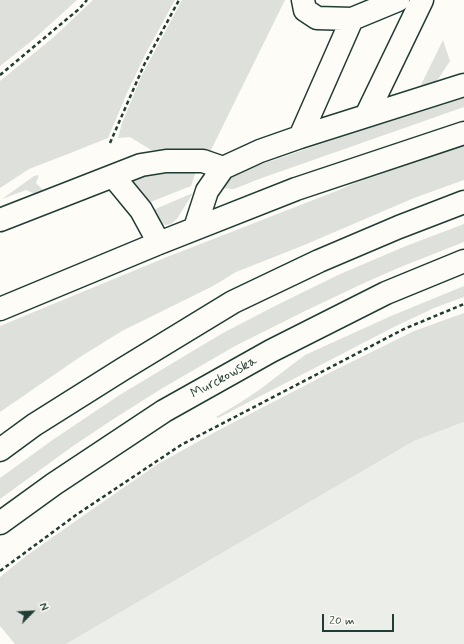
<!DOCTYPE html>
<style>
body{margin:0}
#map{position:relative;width:464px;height:644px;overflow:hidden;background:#fdfcf7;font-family:Mynerve,sans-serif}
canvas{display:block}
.north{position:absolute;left:12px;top:592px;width:40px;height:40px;-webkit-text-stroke:3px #fdfcf7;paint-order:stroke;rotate:66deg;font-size:11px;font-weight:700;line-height:16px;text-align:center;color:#1f3d34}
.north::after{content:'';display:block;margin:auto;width:14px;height:18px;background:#1f3d34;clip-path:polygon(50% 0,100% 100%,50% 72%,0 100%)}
.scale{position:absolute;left:322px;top:614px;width:72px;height:18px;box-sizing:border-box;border:2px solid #1f3d34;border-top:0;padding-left:5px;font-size:12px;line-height:14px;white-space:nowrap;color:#1f3d34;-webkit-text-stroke:3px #fdfcf7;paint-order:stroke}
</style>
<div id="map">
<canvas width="464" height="644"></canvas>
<div class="north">N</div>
<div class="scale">20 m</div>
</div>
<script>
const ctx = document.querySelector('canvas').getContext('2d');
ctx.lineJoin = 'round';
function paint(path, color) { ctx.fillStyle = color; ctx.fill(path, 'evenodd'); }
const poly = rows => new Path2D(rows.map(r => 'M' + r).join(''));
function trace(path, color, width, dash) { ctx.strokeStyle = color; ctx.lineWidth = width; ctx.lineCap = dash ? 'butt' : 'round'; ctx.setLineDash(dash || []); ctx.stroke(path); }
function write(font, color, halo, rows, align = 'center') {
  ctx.font = font + ' Mynerve,sans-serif'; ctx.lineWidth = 3.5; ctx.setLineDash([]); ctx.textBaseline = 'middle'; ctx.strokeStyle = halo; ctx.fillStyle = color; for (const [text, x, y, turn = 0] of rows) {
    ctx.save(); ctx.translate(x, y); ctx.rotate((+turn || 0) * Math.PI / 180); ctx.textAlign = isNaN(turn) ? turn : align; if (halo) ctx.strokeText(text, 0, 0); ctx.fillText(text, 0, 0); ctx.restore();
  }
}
paint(poly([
 [464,422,464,644,66,644,414,441]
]), '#eceee9');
paint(poly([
 [0,0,77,0,34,39,0,66],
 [93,0,175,0,146,53,127,93,108,138,68,154,29,169,0,188,0,81,55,36],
 [182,0,285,0,210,152,151,150,130,137,118,138,122,123,142,75],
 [443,40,450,61,435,84,419,89],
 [464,95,464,107,259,179,234,189,219,188,231,176,239,172],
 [464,144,464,180,414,198,302,246,236,272,213,286,122,331,80,357,0,412,0,326,167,257,339,190,370,176],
 [166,169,196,171,191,186,148,203,130,180,134,177],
 [39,175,36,183,45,192,38,195,26,190,2,199,34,176],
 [193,193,177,219,171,224,166,225,161,224,153,210],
 [464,224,464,242,403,266,364,283,303,312,235,346,161,389,112,420,73,446,0,499,0,478,54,439,118,396,191,352,223,333,273,307,338,275,406,246],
 [464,286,464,297,434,308,394,327,218,418,216,417,241,402,259,390,305,355,391,316],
 [464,313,464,422,414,441,66,644,15,644,0,626,0,577,26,556,97,506,158,464,217,431,335,370,414,331]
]), '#dde0db');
const minor = poly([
 [303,0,305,10,317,18,352,19,398,0],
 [366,116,422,0],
 [300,137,352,19],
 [113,176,141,210,159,243],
 [0,220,141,165,166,161,203,161,223,168],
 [195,228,207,191,223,168,260,151,300,137,464,85],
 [0,309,159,243,296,189,464,133]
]);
const highway = poly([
 [0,450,34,425,123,369,233,302,319,261,399,227,464,202],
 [0,523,54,484,164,411,271,351,386,293,464,261]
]);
trace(minor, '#1f3d34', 25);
trace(highway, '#1f3d34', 25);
trace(poly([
 [0,75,79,9,87,0],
 [110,143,144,65,179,0],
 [0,571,76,515,181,445,404,329,464,304]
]), '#1f3d34', 2.5, [4, 3]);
trace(minor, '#fdfcf7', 22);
trace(highway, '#fdfcf7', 22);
write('14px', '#1f3d34', '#fdfcf7', [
 ["Murckowska",224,378,-29]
]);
</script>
